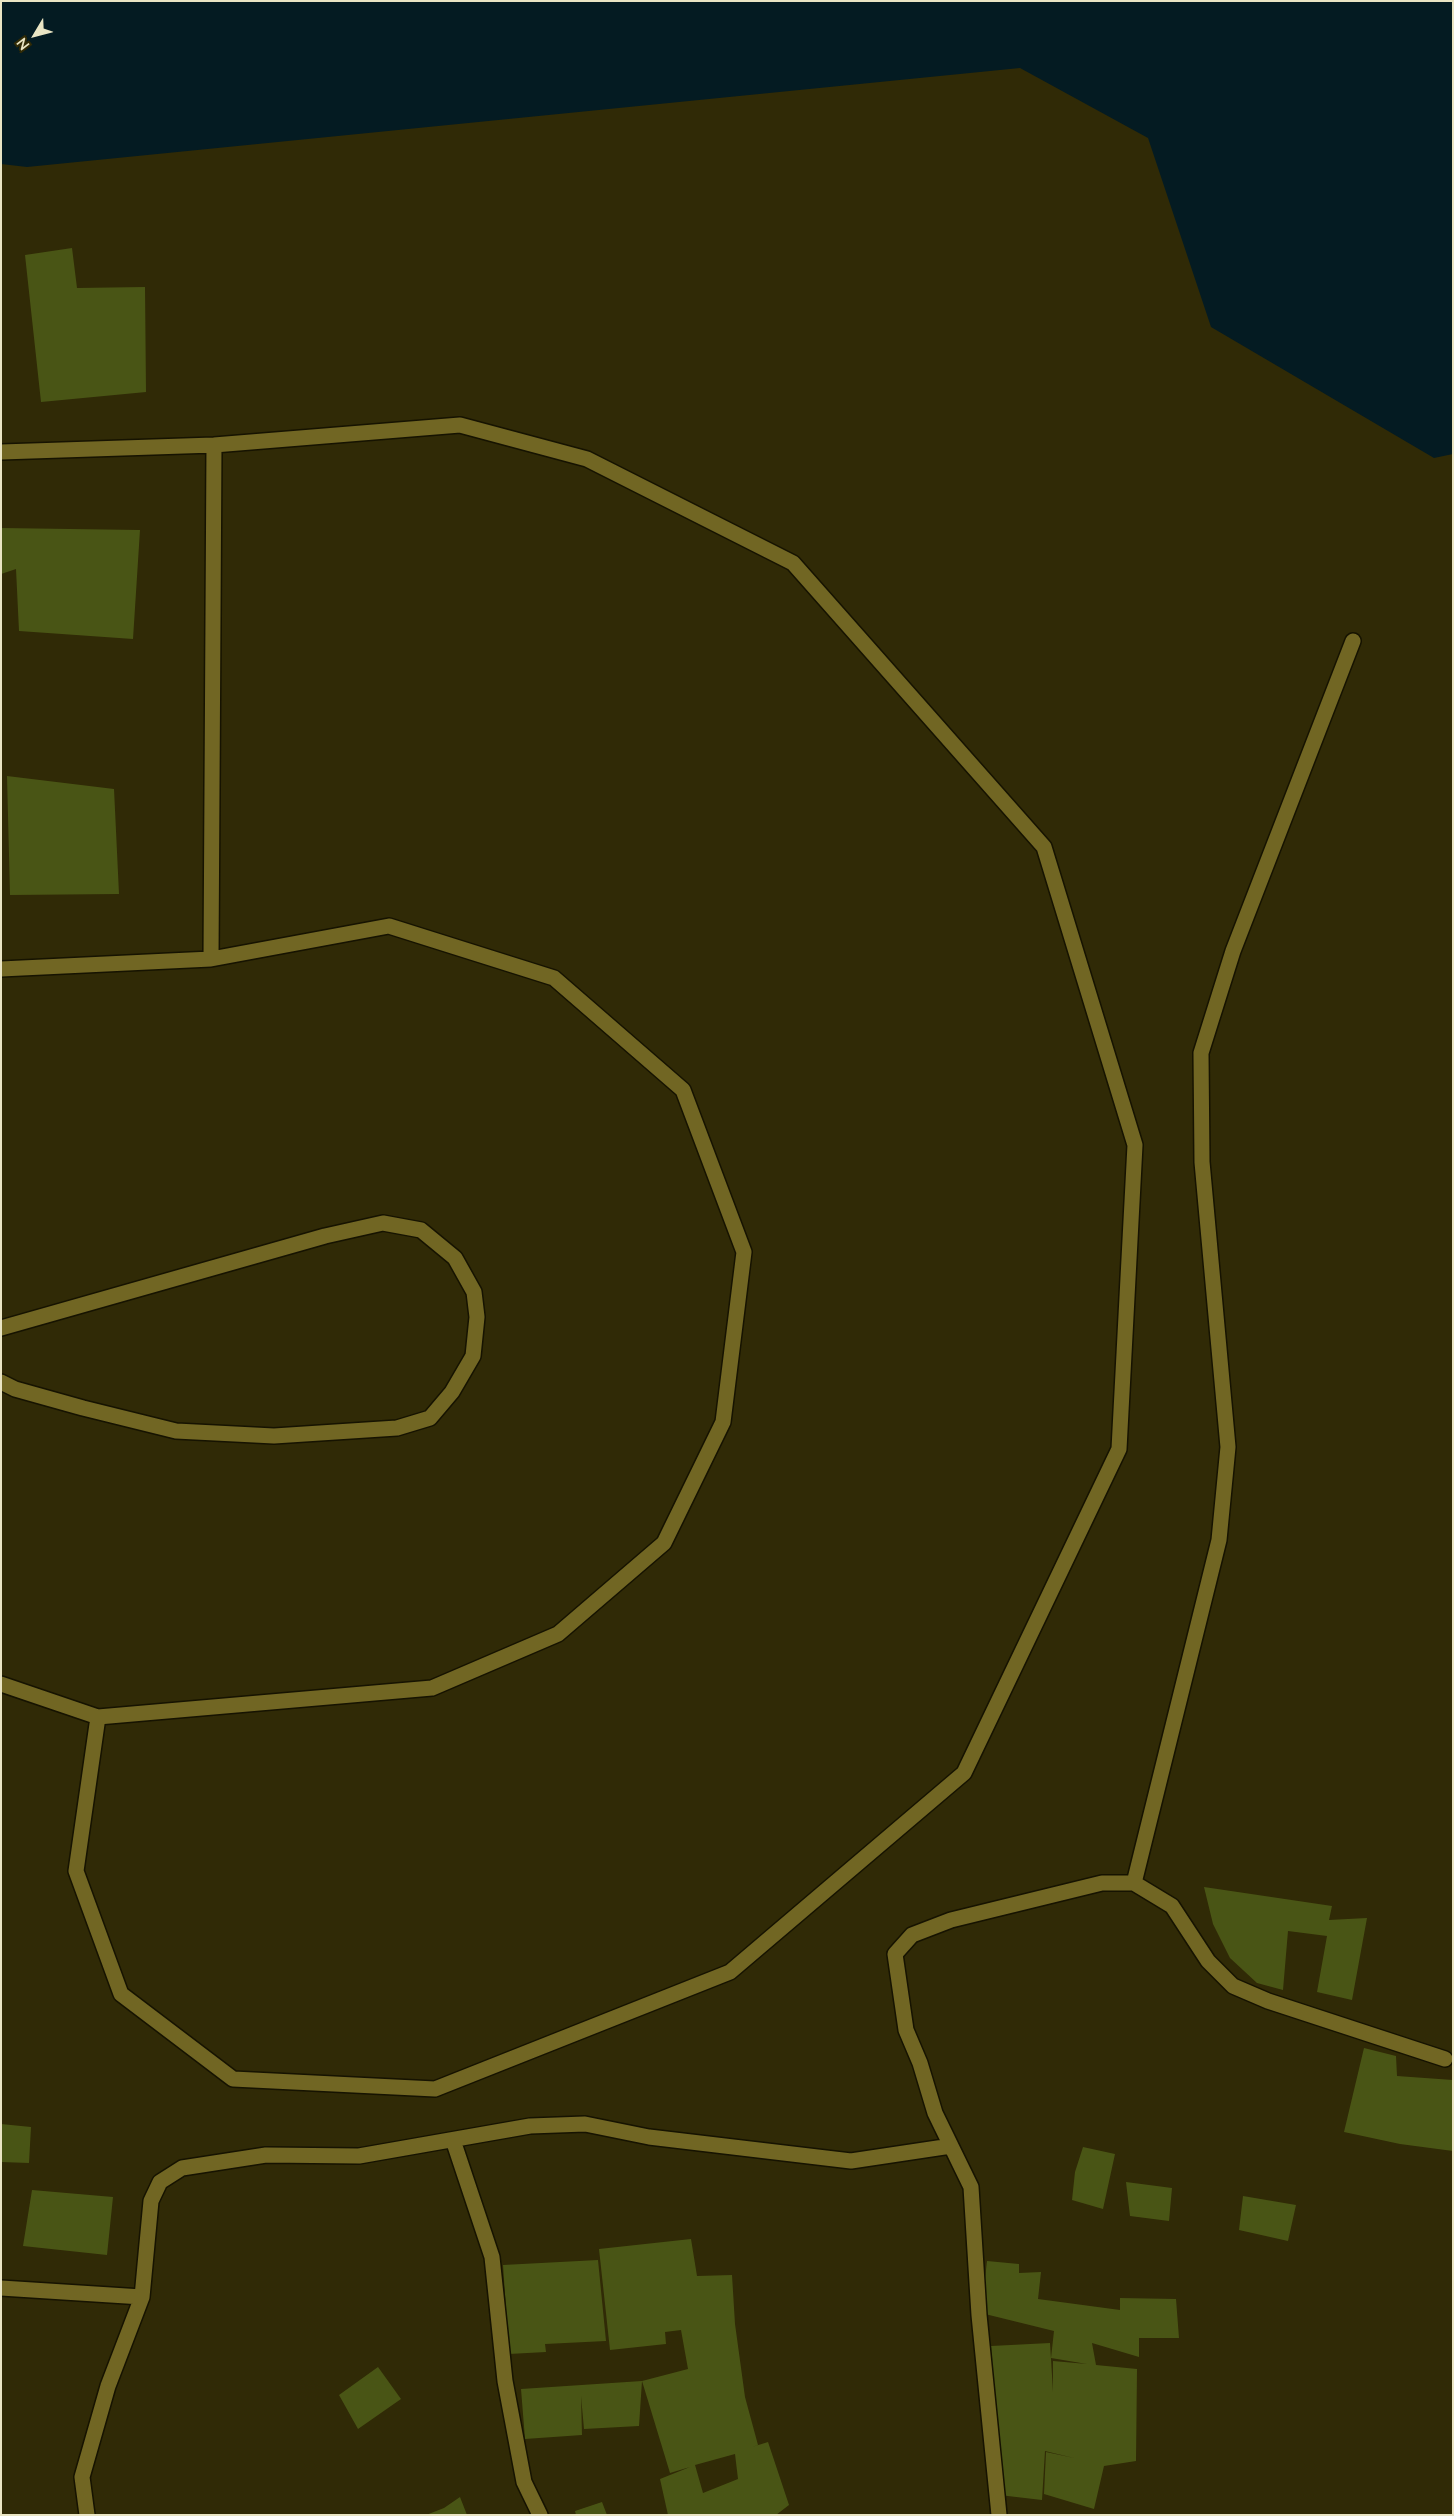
<!DOCTYPE html>
<style>
body{margin:0}
#map{position:relative;width:1454px;height:2516px;overflow:hidden;background:#302a06;font-family:Lato,sans-serif}
canvas{display:block}
.frame{position:absolute;inset:0;border:2px solid #eae5c4;pointer-events:none}
.north{position:absolute;left:10px;top:10px;width:50px;height:50px;-webkit-text-stroke:4px #302a06;paint-order:stroke;rotate:233deg;font-size:14px;font-weight:700;line-height:20px;text-align:center;color:#eae5c4}
.north::after{content:'';display:block;margin:auto;width:18px;height:22px;background:#eae5c4;clip-path:polygon(50% 0,100% 100%,50% 72%,0 100%)}
</style>
<div id="map">
<canvas width="1454" height="2516"></canvas>
<div class="frame"></div>
<div class="north">N</div>
</div>
<script>
const ctx = document.querySelector('canvas').getContext('2d');
ctx.lineJoin = 'round';
function paint(path, color) { ctx.fillStyle = color; ctx.fill(path, 'evenodd'); }
const poly = rows => new Path2D(rows.map(r => 'M' + r).join(''));
function trace(path, color, width, dash) { ctx.strokeStyle = color; ctx.lineWidth = width; ctx.lineCap = dash ? 'butt' : 'round'; ctx.setLineDash(dash || []); ctx.stroke(path); }
paint(poly([
 [1,1,1453,1,1453,454,1434,458,1211,327,1148,138,1020,68,27,167,1,164]
]), '#041b22');
paint(poly([
 [72,248,77,288,145,287,146,392,41,402,25,255],
 [1,528,140,530,133,639,19,631,16,569,1,574],
 [7,776,114,789,119,894,10,895],
 [1204,1887,1332,1906,1329,1920,1367,1918,1352,2000,1317,1992,1327,1936,1288,1931,1283,1990,1257,1983,1230,1958,1213,1924],
 [1364,2048,1396,2056,1397,2076,1453,2080,1453,2151,1400,2144,1344,2132],
 [1,2124,31,2127,29,2163,1,2162],
 [1083,2147,1115,2154,1103,2209,1072,2200,1075,2172],
 [1126,2182,1172,2188,1169,2221,1130,2216],
 [32,2190,113,2197,107,2255,23,2246],
 [1243,2196,1296,2205,1288,2241,1239,2230],
 [691,2239,697,2276,732,2275,735,2324,745,2397,758,2445,752,2447,768,2442,789,2505,776,2515,668,2515,660,2479,690,2467,670,2473,642,2381,688,2369,681,2330,665,2332,666,2344,610,2350,599,2249],
 [735,2454,738,2479,703,2493,695,2465],
 [598,2260,606,2341,545,2344,546,2352,509,2354,503,2265],
 [987,2261,1019,2264,1019,2273,1041,2272,1038,2299,1120,2310,1120,2298,1176,2299,1179,2338,1139,2338,1139,2357,1092,2343,1096,2365,1137,2369,1136,2461,1104,2466,1094,2509,1044,2494,1046,2452,1074,2458,1045,2451,1042,2500,999,2495,991,2346,1050,2343,1051,2359,1053,2392,1053,2361,1087,2364,1051,2358,1054,2331,981,2313],
 [378,2367,401,2399,358,2429,339,2395],
 [642,2381,639,2426,584,2429,581,2396,582,2435,525,2439,521,2389],
 [460,2497,467,2515,426,2515,444,2508],
 [602,2502,607,2515,576,2515,575,2511]
]), '#495515');
const minor = poly([
 [1,452,214,445,460,425,587,459,793,563,1044,847,1135,1145,1119,1449,964,1773,730,1972,435,2089,233,2079,121,1994,76,1871,98,1717],
 [211,959,214,445],
 [1,969,211,959,389,926,554,978,683,1090,744,1252,723,1422,664,1543,558,1634,432,1688,98,1717,1,1684],
 [1,1328,325,1236,383,1223,421,1230,455,1258,474,1292,477,1317,473,1356,452,1392,430,1418,397,1428,274,1436,176,1431,83,1408,15,1389,1,1382],
 [1134,1883,1219,1540,1228,1447,1202,1162,1201,1053,1233,951,1353,641],
 [453,2140,492,2257,505,2381,524,2482,540,2515],
 [1,2288,142,2297],
 [87,2515,82,2477,108,2386,142,2297,151,2201,160,2182,182,2168,266,2155,359,2156,530,2126,585,2124,649,2137,851,2161,951,2146],
 [999,2515,979,2315,971,2187,935,2113,920,2063,906,2030,895,1954,912,1935,951,1920,1102,1883,1134,1883,1172,1906,1208,1961,1233,1986,1268,2001,1445,2059]
]);
trace(minor, '#161301', 18);
trace(minor, '#716623', 15);
</script>
